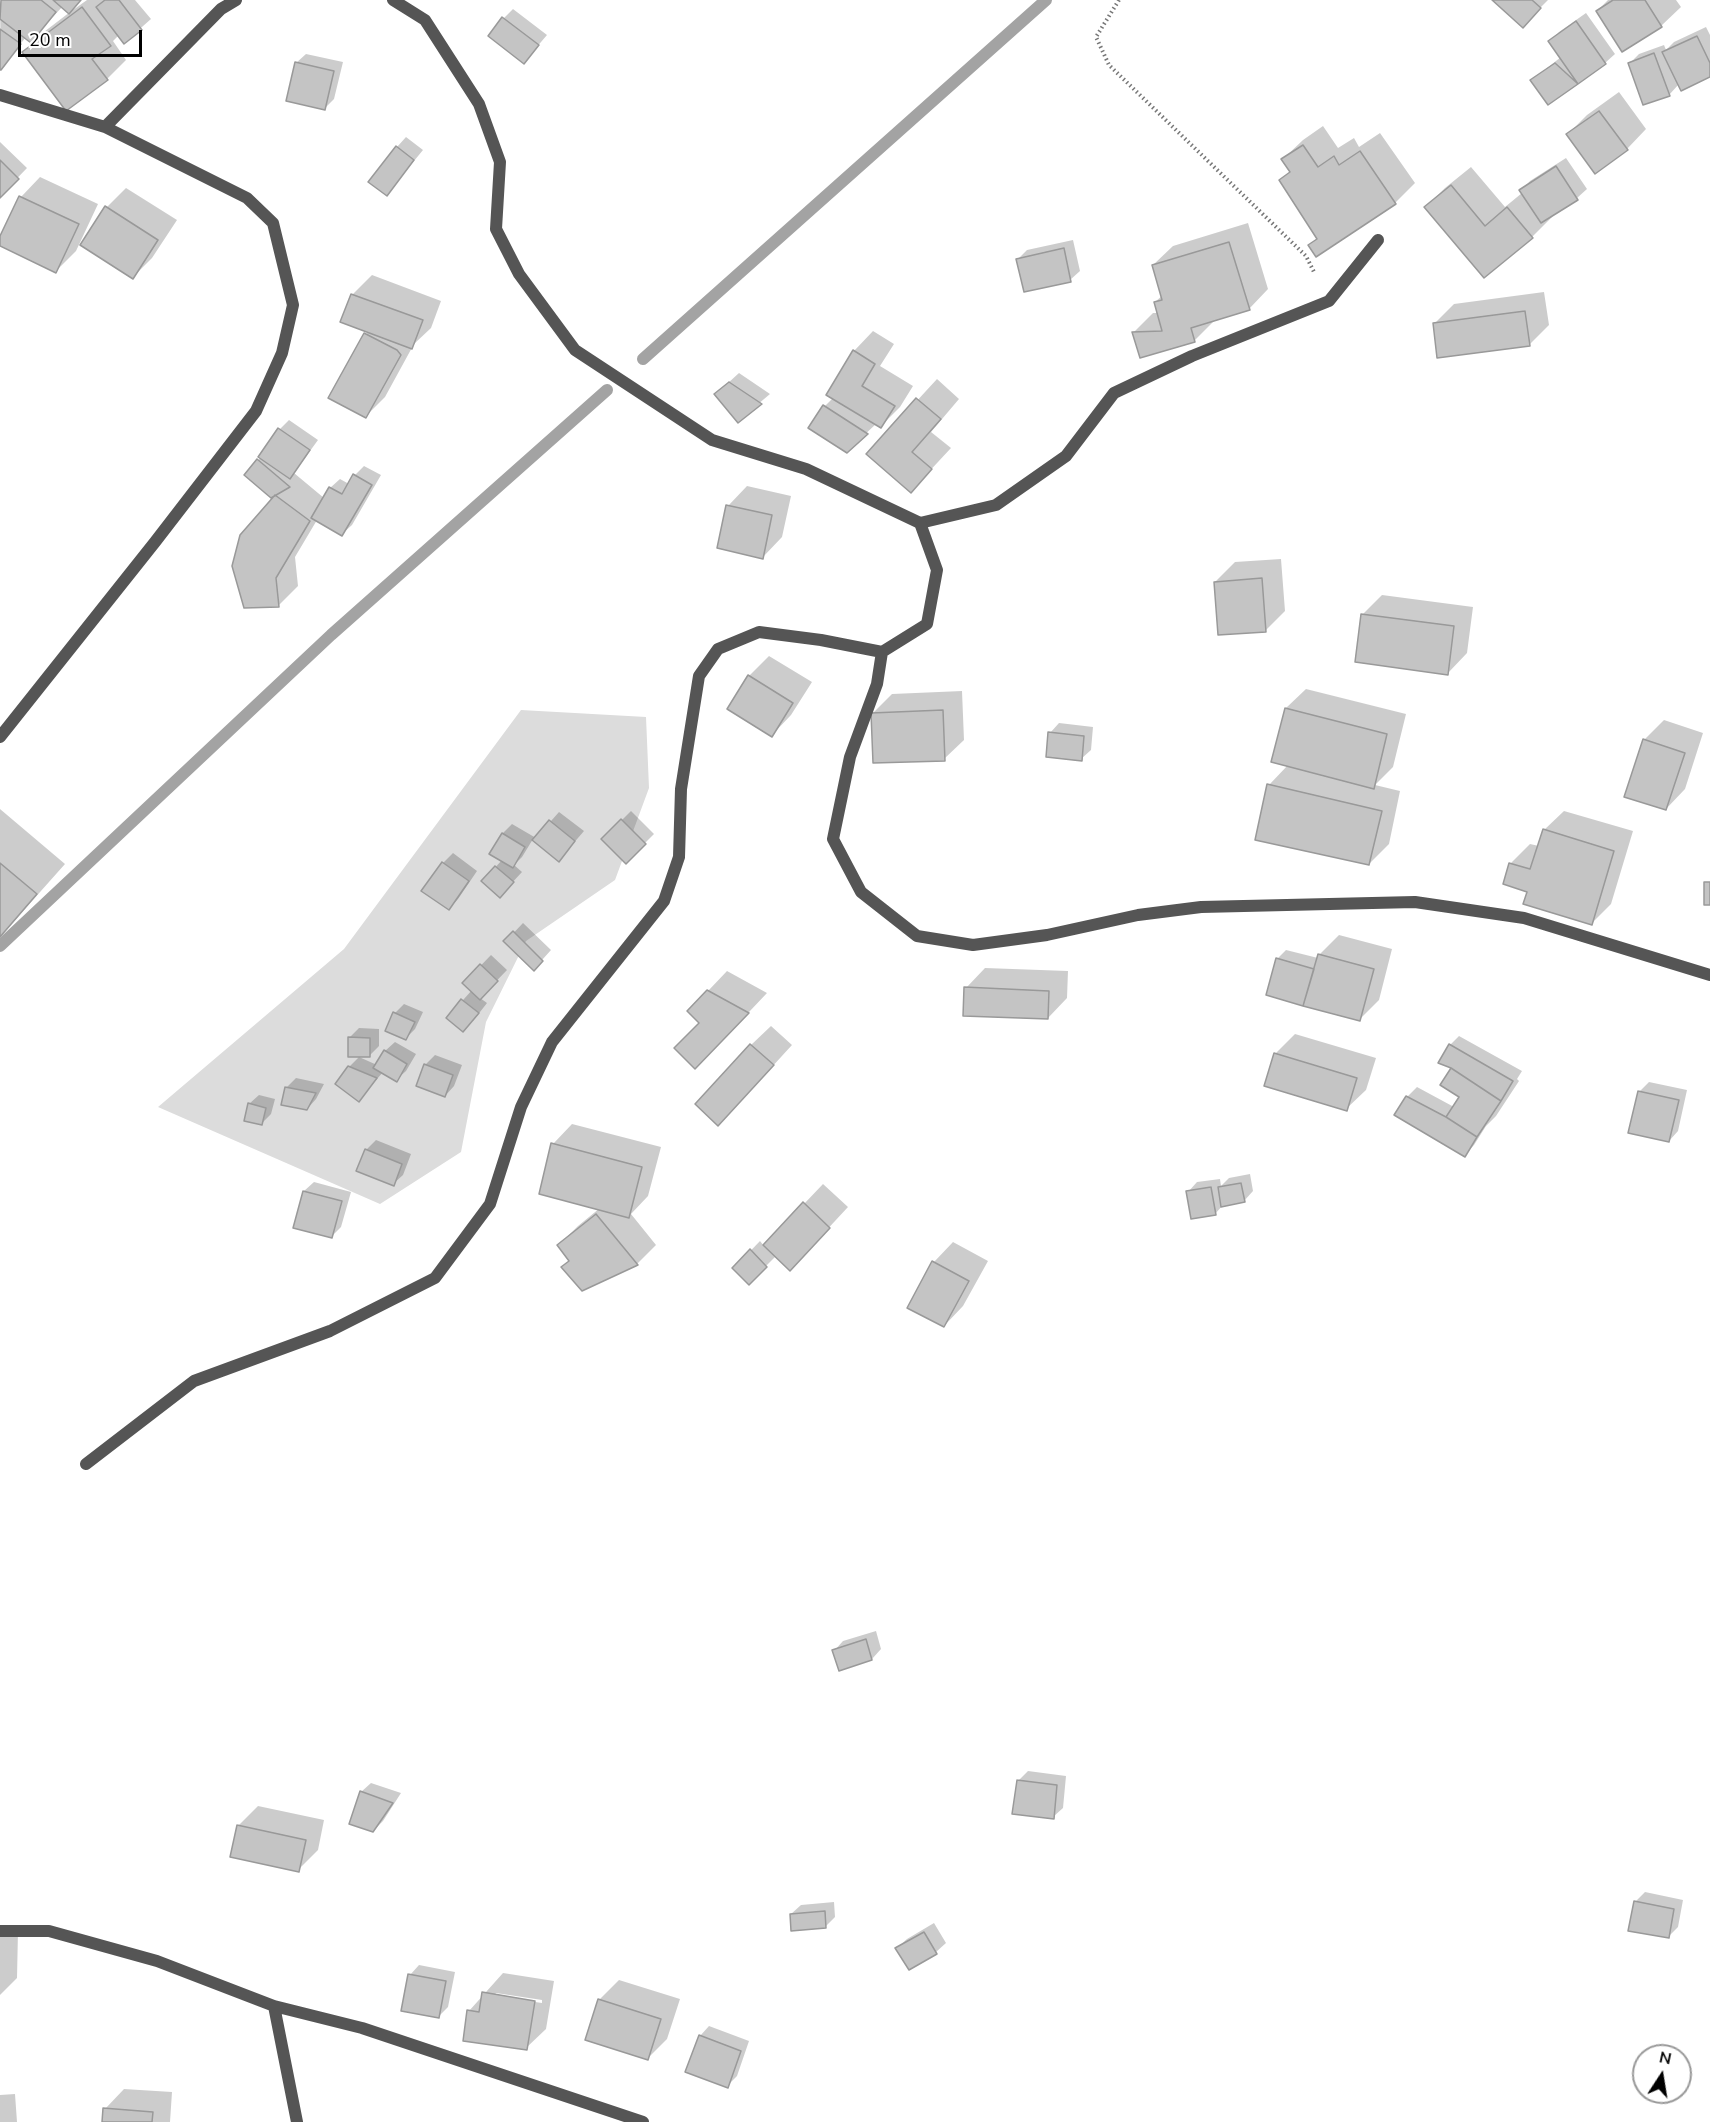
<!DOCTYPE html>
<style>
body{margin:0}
#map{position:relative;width:1710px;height:2122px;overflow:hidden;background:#fff;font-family:"Nunito Sans",sans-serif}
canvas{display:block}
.north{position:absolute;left:1632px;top:2044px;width:60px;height:60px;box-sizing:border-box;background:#fff;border:2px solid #999;border-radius:50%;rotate:12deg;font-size:16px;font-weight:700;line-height:24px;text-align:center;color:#000}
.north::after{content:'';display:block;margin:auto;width:21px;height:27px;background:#000;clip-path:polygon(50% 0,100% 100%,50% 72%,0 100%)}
.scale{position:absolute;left:18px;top:30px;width:124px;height:27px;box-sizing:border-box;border:3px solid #000;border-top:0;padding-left:8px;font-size:18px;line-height:21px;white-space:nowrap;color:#000;-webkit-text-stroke:4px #fff;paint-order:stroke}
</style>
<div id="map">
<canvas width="1710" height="2122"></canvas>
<div class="north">N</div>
<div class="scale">20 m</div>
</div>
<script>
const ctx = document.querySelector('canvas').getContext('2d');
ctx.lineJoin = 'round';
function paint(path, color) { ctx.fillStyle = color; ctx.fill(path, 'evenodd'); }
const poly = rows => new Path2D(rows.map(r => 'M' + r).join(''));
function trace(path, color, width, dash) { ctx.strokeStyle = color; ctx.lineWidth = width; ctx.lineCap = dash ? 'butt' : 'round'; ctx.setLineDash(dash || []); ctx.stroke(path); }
paint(poly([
 [521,710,646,717,649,788,615,880,526,941,486,1022,461,1152,380,1204,158,1107,344,949]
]), '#dcdcdc');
paint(poly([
 [3,0,80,0,71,9,73,10,87,0,135,0,151,19,125,42,119,35,113,41,126,60,107,79,24,52,33,43,26,37,1,68,0,3],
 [63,6,70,12,40,35,38,33],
 [1495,0,1548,0,1523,25],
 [1608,0,1676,0,1681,7,1661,26,1597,11],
 [513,9,547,35,524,62,504,18],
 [1586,13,1615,54,1605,63,1548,103,1532,80,1561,57,1550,42,1559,32],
 [1706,27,1710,35,1710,75,1679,84,1669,95,1630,63,1639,54,1664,45,1666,50,1674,42],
 [306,54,343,62,334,99,325,108,296,63],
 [1619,92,1646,129,1627,149,1568,134,1587,115],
 [1323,126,1338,148,1354,138,1359,147,1380,133,1415,183,1395,203,1316,255,1310,245,1318,237,1281,181,1291,171,1283,159,1303,140],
 [406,137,423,150,387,194,397,147],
 [0,142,27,168,0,196],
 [1566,158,1587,189,1577,198,1550,216,1552,217,1532,237,1484,276,1426,207,1445,188,1471,167,1505,207,1522,193,1521,191,1530,181],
 [40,177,98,204,76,251,56,271,0,244,0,240,21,197],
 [126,188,177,220,152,258,133,277,107,207],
 [1248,223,1268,289,1249,309,1214,321,1194,341,1134,332,1153,313,1158,313,1155,302,1163,295,1153,265,1173,246],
 [1073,240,1080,271,1070,280,1018,259,1027,250],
 [372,275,441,301,431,328,414,344,385,397,366,416,330,397,368,331,352,295],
 [1544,292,1549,325,1529,345,1434,324,1454,304],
 [873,331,894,344,880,366,913,386,900,407,881,426,876,424,847,451,825,406,833,398,828,395,854,351],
 [739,373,770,394,738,421,716,394],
 [937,379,959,399,931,432,951,448,911,491,868,454],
 [289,420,318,440,294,473,324,498,330,488,340,479,349,484,355,475,364,466,381,475,352,525,342,534,317,520,295,557,298,586,278,606,241,535,280,491,246,475,261,457,280,429],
 [747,486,791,496,782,537,763,557,728,506],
 [1281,559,1285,611,1265,631,1215,582,1235,562],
 [1382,595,1473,607,1467,653,1448,673,1362,615],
 [769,656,812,682,791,715,772,735,729,708,749,676],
 [1306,689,1406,714,1393,767,1375,785,1400,791,1389,844,1369,864,1269,785,1288,765,1273,761,1286,708],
 [962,691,964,740,944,759,873,713,892,694],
 [1664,720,1703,733,1685,789,1666,809,1644,740],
 [1059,723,1093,727,1091,750,1081,759,1050,733],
 [0,809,65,864,0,937],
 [631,811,654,834,626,862,603,839],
 [1564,811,1633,831,1611,904,1591,924,1529,891,1505,883,1511,863,1530,844,1539,846,1544,830],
 [559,812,584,831,559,860,533,839,522,857,514,865,522,872,509,886,483,881,502,860,491,853,503,833,512,824,536,838],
 [453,853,477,871,458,899,449,908,423,891,443,863],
 [523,923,551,950,534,969,506,941],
 [1339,935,1392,949,1379,1000,1359,1020,1277,959,1286,950,1318,958,1319,955],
 [491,955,507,970,480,998,487,1003,473,1021,448,1017,472,990,464,983],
 [985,968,1068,971,1067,998,1048,1018,966,988],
 [727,971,767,993,715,1048,701,1023,708,991],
 [404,1004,423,1012,415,1029,406,1038,395,1013],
 [771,1026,792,1045,738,1104,751,1045],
 [359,1028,379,1029,379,1046,369,1056,349,1038],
 [1295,1034,1376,1058,1366,1090,1346,1109,1266,1085,1276,1053],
 [1459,1036,1522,1071,1517,1079,1519,1081,1496,1116,1486,1126,1474,1145,1465,1155,1407,1097,1417,1087,1454,1107,1461,1097,1450,1045],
 [395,1042,416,1054,406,1071,396,1080,383,1072,359,1100,349,1067,359,1057,377,1065,385,1051],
 [435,1055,462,1065,454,1086,445,1096,425,1065],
 [296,1078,324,1084,316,1099,307,1109,283,1104,287,1087],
 [1649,1082,1687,1090,1678,1131,1669,1141,1639,1092],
 [259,1095,275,1099,271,1114,261,1124,249,1104],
 [572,1124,661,1147,648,1196,631,1214,656,1245,637,1264,571,1260,559,1245,578,1226,600,1208,553,1144],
 [376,1140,411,1154,403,1175,393,1184,358,1170,366,1150],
 [1250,1174,1253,1191,1244,1201,1223,1205,1215,1214,1188,1192,1197,1182,1220,1179,1221,1186,1229,1178],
 [314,1182,351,1192,341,1227,331,1237,295,1227,304,1191],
 [823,1184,848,1207,809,1249,776,1256,749,1283,734,1268,760,1241,764,1246],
 [953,1242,988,1261,963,1306,944,1326,909,1307,934,1262],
 [876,1631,881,1649,872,1659,834,1651,843,1641],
 [1028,1771,1066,1776,1063,1808,1053,1817,1018,1781],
 [371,1783,401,1793,383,1821,373,1831,361,1792],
 [258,1806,324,1820,318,1850,298,1870,238,1826],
 [1645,1892,1683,1900,1678,1927,1668,1937,1635,1902],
 [834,1902,835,1917,826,1926,791,1914,801,1905],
 [934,1923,946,1943,936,1952,909,1968,897,1948,907,1939],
 [0,1931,18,1931,17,1978,0,1995],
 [419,1965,455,1972,448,2007,438,2017,410,1975],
 [503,1973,554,1981,546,2029,526,2048,469,2011],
 [496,1993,542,2000,542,2003,494,1996],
 [619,1980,680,1999,667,2039,648,2058,599,2000],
 [709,2026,749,2041,737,2076,727,2086,700,2036],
 [124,2089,172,2092,170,2122,104,2122,105,2109],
 [15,2094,17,2122,0,2122,0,2095]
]), '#0003');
trace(poly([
 [643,359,1046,0],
 [0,946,331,635,607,390]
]), '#a3a3a3', 12);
const building = poly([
 [1,0,41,0,56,12,31,43,0,19,1,0],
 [53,0,81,0,69,14,53,0],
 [105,0,119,0,142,30,124,44,96,7,105,0],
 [1492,0,1532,0,1541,8,1523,28,1492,0],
 [1613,0,1645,0,1662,27,1622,52,1596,11,1613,0],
 [82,7,111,46,92,59,108,80,66,111,22,52,82,7],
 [502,17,539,45,524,64,488,36,502,17],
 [1576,21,1606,64,1578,84,1548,41,1576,21],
 [0,29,21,44,1,70,0,70,0,29],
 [1697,36,1710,63,1710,77,1681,91,1662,52,1697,36],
 [1654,53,1670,96,1643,105,1628,63,1654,53],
 [295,62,334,71,325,110,286,101,295,62],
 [1555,63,1578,84,1548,105,1530,80,1555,63],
 [1599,111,1628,150,1595,174,1566,134,1599,111],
 [1303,145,1318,167,1334,156,1339,165,1360,151,1396,204,1316,257,1308,245,1317,239,1279,180,1290,172,1281,159,1303,145],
 [396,146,414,160,387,196,368,182,396,146],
 [0,160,19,179,0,198,0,160],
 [1556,166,1578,200,1541,223,1519,190,1556,166],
 [1451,185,1485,226,1507,207,1533,238,1484,278,1424,207,1451,185],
 [19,196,79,224,56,273,0,246,0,236,19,196],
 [105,206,158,240,133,279,80,245,105,206],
 [1229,242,1250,310,1191,328,1195,342,1140,358,1132,332,1162,331,1154,302,1162,300,1152,265,1229,242],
 [1064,248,1071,282,1024,292,1016,259,1064,248],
 [351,294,423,320,412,349,340,322,351,294],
 [1525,311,1530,346,1437,358,1433,323,1525,311],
 [364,333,397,350,401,355,366,418,328,398,364,333],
 [853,350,875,364,862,386,895,406,881,428,826,395,853,350],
 [729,382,762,404,738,423,714,394,729,382],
 [916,398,941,419,912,452,932,469,911,493,866,454,916,398],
 [823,405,868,434,847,453,808,428,823,405],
 [278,428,310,450,290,479,258,457,278,428],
 [257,459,290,487,271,498,244,475,257,459],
 [353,474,372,485,342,536,311,518,329,487,342,494,353,474],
 [275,495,310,521,276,578,279,607,244,608,232,566,240,535,275,495],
 [726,505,772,515,763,559,717,548,726,505],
 [1262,578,1266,632,1218,635,1214,582,1262,578],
 [1361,614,1454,626,1448,675,1355,662,1361,614],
 [748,675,793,703,772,737,727,709,748,675],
 [1285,708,1387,734,1374,789,1271,762,1285,708],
 [943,710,945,761,873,763,871,713,943,710],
 [1048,732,1084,736,1082,761,1046,757,1048,732],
 [1643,739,1685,753,1666,810,1624,797,1643,739],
 [1267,784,1382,811,1369,865,1255,840,1267,784],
 [621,819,646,844,626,864,601,839,621,819],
 [549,820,575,841,559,862,532,840,549,820],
 [1543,829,1614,851,1592,925,1523,904,1527,892,1503,884,1509,863,1530,869,1543,829],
 [502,833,525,847,513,868,489,854,502,833],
 [442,862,469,881,449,910,421,891,442,862],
 [0,863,37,894,0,937,0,863],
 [495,866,514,882,500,898,481,881,495,866],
 [1704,882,1710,882,1710,905,1704,905,1704,882],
 [513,931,543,961,534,971,503,941,513,931],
 [1318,954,1374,969,1360,1021,1303,1006,1318,954],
 [1276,958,1314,969,1303,1006,1266,995,1276,958],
 [480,964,498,981,480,1000,462,983,480,964],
 [964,987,1049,991,1048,1019,963,1016,964,987],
 [707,990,749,1013,695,1069,674,1048,699,1023,687,1011,707,990],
 [461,999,479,1013,463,1032,446,1018,461,999],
 [393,1012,415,1022,406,1040,385,1031,393,1012],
 [348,1037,370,1038,370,1057,348,1057,348,1037],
 [750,1044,774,1065,718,1126,695,1104,750,1044],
 [1449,1044,1513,1081,1501,1101,1451,1068,1438,1063,1449,1044],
 [384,1050,407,1064,397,1082,373,1068,384,1050],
 [1274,1053,1357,1078,1347,1111,1264,1086,1274,1053],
 [424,1064,453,1075,445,1097,416,1086,424,1064],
 [348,1066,377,1078,359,1102,335,1084,348,1066],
 [1451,1068,1501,1101,1477,1137,1446,1117,1459,1097,1440,1085,1451,1068],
 [285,1087,316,1093,307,1110,281,1105,285,1087],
 [1638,1091,1679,1100,1669,1142,1628,1133,1638,1091],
 [1406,1096,1446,1117,1477,1137,1465,1157,1394,1115,1406,1096],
 [248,1103,266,1108,262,1125,244,1121,248,1103],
 [551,1143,642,1167,629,1218,539,1194,551,1143],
 [365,1149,402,1164,394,1186,356,1171,365,1149],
 [1241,1183,1245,1202,1221,1207,1218,1187,1241,1183],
 [1211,1187,1216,1215,1191,1219,1186,1191,1211,1187],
 [303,1191,342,1201,332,1238,293,1228,303,1191],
 [803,1202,830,1228,790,1271,763,1245,803,1202],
 [596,1214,638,1265,582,1291,561,1267,569,1261,557,1245,596,1214],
 [750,1249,767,1267,749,1285,732,1268,750,1249],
 [932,1261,969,1281,944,1327,907,1308,932,1261],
 [866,1639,872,1660,839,1671,832,1650,866,1639],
 [1017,1780,1057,1785,1054,1819,1012,1814,1017,1780],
 [360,1791,393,1803,373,1832,349,1824,360,1791],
 [237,1825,306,1840,299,1872,230,1857,237,1825],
 [1634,1901,1674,1909,1669,1938,1628,1931,1634,1901],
 [825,1911,826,1928,791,1931,790,1914,825,1911],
 [924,1932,937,1954,909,1970,895,1948,924,1932],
 [408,1974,446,1981,439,2018,401,2011,408,1974],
 [482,1992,535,2001,527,2050,463,2041,467,2010,479,2012,482,1992],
 [598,1999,661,2019,648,2060,585,2040,598,1999],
 [699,2035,741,2051,728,2088,685,2072,699,2035],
 [103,2108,153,2112,152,2122,102,2122,103,2108]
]);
paint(building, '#c4c4c4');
trace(building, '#999', 1.5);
trace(poly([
 [1119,0,1096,37,1109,65,1306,256,1315,274]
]), '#777', 4, [1.5, 3]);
trace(poly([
 [920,523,996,505,1066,456,1114,393,1192,356,1329,301,1378,240]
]), '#555', 12);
trace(poly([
 [0,95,105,127,247,198,273,223,293,305,282,353,256,411,155,542,0,737],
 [105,127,221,9,236,0],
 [882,652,877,684,850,757,833,839,861,892,917,936,973,945,1047,935,1138,915,1201,907,1415,902,1524,918,1710,975],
 [86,1464,194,1381,330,1331,435,1278,490,1204,521,1107,552,1042,664,901,679,857,681,789,699,676,718,649,759,632,821,640,882,652,927,624,937,570,920,523,806,469,712,440,575,350,519,274,496,229,500,162,479,104,425,20,393,0],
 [0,1931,49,1931,157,1961,274,2006,362,2028,643,2122],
 [274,2006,297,2122]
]), '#555', 12);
</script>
